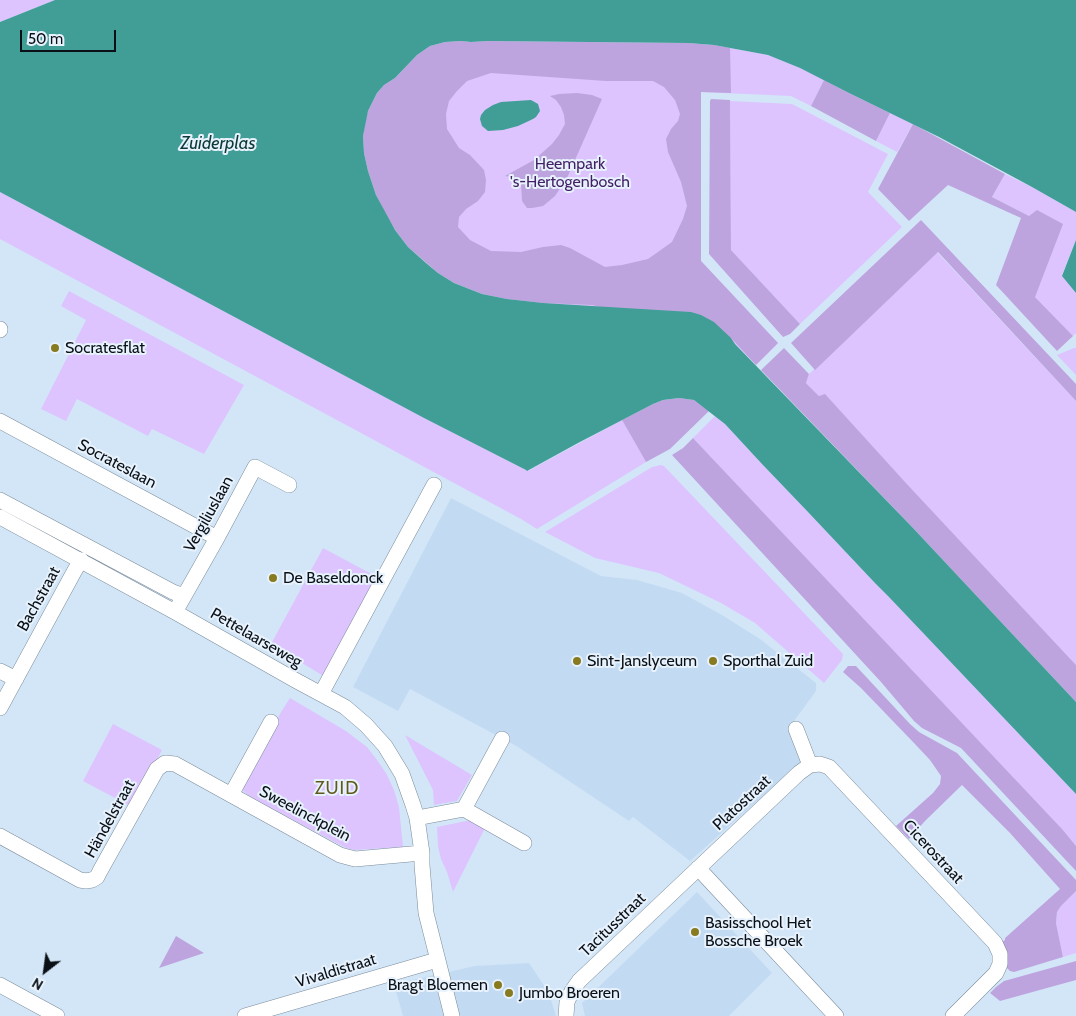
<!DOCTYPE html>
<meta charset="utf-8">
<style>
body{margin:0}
#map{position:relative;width:1076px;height:1016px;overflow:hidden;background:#d3e6f7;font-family:Cabin,sans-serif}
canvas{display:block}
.north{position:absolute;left:20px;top:946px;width:50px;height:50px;-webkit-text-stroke:4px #e7f2fd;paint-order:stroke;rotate:210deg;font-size:14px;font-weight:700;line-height:20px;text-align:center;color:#0a1016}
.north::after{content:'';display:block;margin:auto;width:18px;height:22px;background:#0a1016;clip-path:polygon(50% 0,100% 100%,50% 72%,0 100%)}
.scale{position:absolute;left:20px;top:30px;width:96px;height:22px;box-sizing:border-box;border:2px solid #0a1016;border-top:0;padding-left:6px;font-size:15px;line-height:18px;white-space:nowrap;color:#0a1016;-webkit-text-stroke:4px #e7f2fd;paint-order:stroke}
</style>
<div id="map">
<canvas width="1076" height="1016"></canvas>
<div class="north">N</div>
<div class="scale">50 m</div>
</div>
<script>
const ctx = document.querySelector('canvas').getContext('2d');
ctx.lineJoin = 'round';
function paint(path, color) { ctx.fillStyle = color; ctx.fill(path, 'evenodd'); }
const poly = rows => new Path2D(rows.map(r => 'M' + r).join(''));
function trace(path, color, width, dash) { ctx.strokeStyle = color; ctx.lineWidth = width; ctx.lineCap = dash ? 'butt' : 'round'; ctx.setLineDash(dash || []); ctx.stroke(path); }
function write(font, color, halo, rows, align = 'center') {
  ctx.font = font + ' Cabin,sans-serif'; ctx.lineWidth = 4; ctx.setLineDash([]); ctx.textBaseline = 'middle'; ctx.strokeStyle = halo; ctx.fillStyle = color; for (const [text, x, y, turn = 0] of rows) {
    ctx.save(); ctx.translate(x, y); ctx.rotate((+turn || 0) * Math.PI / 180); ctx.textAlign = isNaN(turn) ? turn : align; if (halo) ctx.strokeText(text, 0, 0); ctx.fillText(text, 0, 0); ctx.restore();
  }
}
paint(poly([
 [451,498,601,576,637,580,682,593,722,615,760,639,816,683,816,691,789,728,803,760,690,861,633,817,629,821,518,747,410,689,398,711,353,687],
 [697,892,772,973,729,1016,585,1016,582,1003],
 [529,963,549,993,556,1016,403,1016,394,984,475,966]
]), '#c3dbf2');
paint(poly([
 [0,0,55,0,0,22],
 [714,45,768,55,800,68,824,80,811,106,791,96,701,92,701,261,778,343,756,365,735,344,482,294,384,85],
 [730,101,792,104,888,154,868,192,902,227,800,324,731,250],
 [890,113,913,124,897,152,876,141],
 [1005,174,1032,187,1076,212,1076,240,1062,275,1076,293,1076,333,1073,336,1035,297,1029,216,992,197],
 [0,192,424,418,526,470,528,471,622,420,646,462,537,529,521,519,0,239],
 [937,252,1076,401,1076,665,906,483,825,395,819,396,806,383,809,374],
 [69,291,244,385,204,454,152,429,148,436,77,399,66,421,41,409,86,320,61,306],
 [1074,348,1076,348,1076,375,1057,355],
 [715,416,725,424,762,464,808,512,874,582,888,596,1076,794,1076,846,1063,830,693,438],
 [661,465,664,466,843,654,842,660,824,683,755,623,721,603,659,573,595,558,545,532,652,467],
 [323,548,379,578,325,677,271,644],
 [290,698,346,731,367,747,377,760,386,773,394,790,399,807,403,847,354,850,346,848,269,807,248,795,241,789,281,712],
 [113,724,162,750,132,807,83,781],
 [405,735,472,775,457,801,434,805,433,790],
 [471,820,485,828,453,892,447,872,441,859,438,847,437,827],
 [1076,891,1076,953,1063,957,1056,923,1057,912,1061,906]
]), '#ddc4fe');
paint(poly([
 [461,41,471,42,488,41,688,43,714,45,730,48,731,93,701,92,701,261,778,343,756,365,731,338,592,305,543,303,507,299,482,294,454,283,438,273,408,247,395,230,386,215,376,195,368,171,364,153,363,136,365,120,368,111,377,93,384,85,395,78,417,55,430,46,445,42],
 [491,73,606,81,653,81,664,87,675,100,680,114,678,121,671,129,666,139,668,152,681,182,687,206,683,219,672,242,648,259,622,265,605,267,570,248,561,245,543,247,521,252,491,251,470,240,458,227,459,217,466,209,478,201,485,192,486,180,484,170,470,155,459,148,447,129,446,114,449,101,457,91,467,81],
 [824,80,849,93,890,113,876,141,811,106],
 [577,93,592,95,602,99,567,178,555,196,543,206,532,208,527,208,522,201,521,183,512,177,505,176,534,160,552,144,559,135,565,124,564,115,561,107,556,100,550,96,559,94],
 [711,99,730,100,731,250,800,324,790,334,783,337,709,254,710,101],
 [913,124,1005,174,992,197,1029,216,1037,210,1063,224,1035,297,1073,336,1057,351,996,285,1021,218,948,185,909,221,878,189],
 [921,220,1076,384,1076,401,938,252,815,370,791,343],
 [784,348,809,374,806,383,819,396,825,394,906,483,1076,665,1076,702,913,528,761,370],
 [679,398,694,400,709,411,670,449,646,462,622,420,653,404,663,400],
 [693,438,1063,830,1076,846,1076,871,961,748,922,728,914,721,881,682,672,455,683,448],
 [848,666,856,666,910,724,919,732,957,753,1076,880,1076,891,1061,906,1057,912,1056,923,1063,957,1014,972,1010,971,1006,967,1008,955,1002,942,1005,940,1005,938,1060,889,1010,833,962,785,925,821,909,839,896,826,933,793,940,784,941,776,930,760,914,743,861,688,843,672],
 [176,936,204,953,159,968],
 [1076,961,1076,980,1000,1001,990,993,996,987,1004,981]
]), '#bea4df');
paint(poly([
 [55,0,1076,0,1076,212,1032,187,939,137,849,93,800,68,768,55,714,45,688,43,488,41,471,42,461,41,445,42,430,46,417,55,395,78,384,85,377,93,368,111,363,136,364,153,368,171,376,195,395,230,408,247,426,263,438,273,454,283,482,294,507,299,543,303,691,312,701,315,714,322,731,338,735,344,913,528,1076,702,1076,794,888,596,874,582,808,512,762,464,725,424,694,400,679,398,663,400,653,404,578,443,527,471,526,470,424,418,0,192,0,22],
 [531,100,538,104,540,111,536,117,533,119,518,126,503,130,488,131,482,126,480,119,481,115,485,110,493,105,501,102],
 [1076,240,1076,293,1062,276]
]), '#419e96');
const minor = poly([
 [0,329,0,330],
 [0,421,217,538],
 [0,500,173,592,184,596],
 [0,517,175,612,295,680,345,707,366,725,385,746,402,774,413,805,417,818,422,853,422,865,426,913,452,1016],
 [179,605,217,538,255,467,289,485],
 [0,671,16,679],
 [321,694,434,485],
 [0,708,75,570,81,560],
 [796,729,810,765],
 [810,765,820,764,829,767,995,943,1000,954,1000,964,996,973,953,1016],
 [231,795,271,722],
 [464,809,502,739],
 [417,818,464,809,524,843],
 [0,836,80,880,86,881,92,880,97,877,100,871,157,769,165,763,175,764,340,855,355,859,422,853],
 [698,868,836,1016],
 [0,985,57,1016],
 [245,1016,437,960],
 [566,1016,567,1002,572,991,579,981,799,773,810,765]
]);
trace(minor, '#7b8c9b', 16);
trace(minor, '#fff', 15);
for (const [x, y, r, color] of [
 [55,348,5,"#877a1f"],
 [273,578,5,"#877a1f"],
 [577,661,5,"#877a1f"],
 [713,661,5,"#877a1f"],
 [695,932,5,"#877a1f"],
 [498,985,5,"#877a1f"],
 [509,993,5,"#877a1f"]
]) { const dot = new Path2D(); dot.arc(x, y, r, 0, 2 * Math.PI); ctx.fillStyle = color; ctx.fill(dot); trace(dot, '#e7f2fd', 2); }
write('16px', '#431f65', '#e7f2fd', [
 ["Heempark",570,164],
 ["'s-Hertogenbosch",570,182]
]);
write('16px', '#0a1016', '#e7f2fd', [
 ["Socratesflat",65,348],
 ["De Baseldonck",283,578],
 ["Sint-Janslyceum",587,661],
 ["Sporthal Zuid",723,661],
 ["Basisschool Het",705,923],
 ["Bossche Broek",705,941],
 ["Bragt Bloemen",488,985,"right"],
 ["Jumbo Broeren",519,993]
], 'left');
write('16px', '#0a1016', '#e7f2fd', [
 ["Socrateslaan",117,464,28],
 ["Vergiliuslaan",209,514,-61],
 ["Bachstraat",39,599,-61],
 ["Pettelaarseweg",256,638,30],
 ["Platostraat",742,803,-43],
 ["Sweelinckplein",305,814,28],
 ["Händelstraat",110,819,-61],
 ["Cicerostraat",933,852,47],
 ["Tacitusstraat",613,925,-44],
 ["Vivaldistraat",336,971,-17]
]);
write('italic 18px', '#0d3936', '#e7f2fd', [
 ["Zuiderplas",218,144]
]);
ctx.letterSpacing = '1px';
write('18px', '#61581c', '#e7f2fd', [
 ["ZUID",337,789]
]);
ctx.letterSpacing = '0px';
</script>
